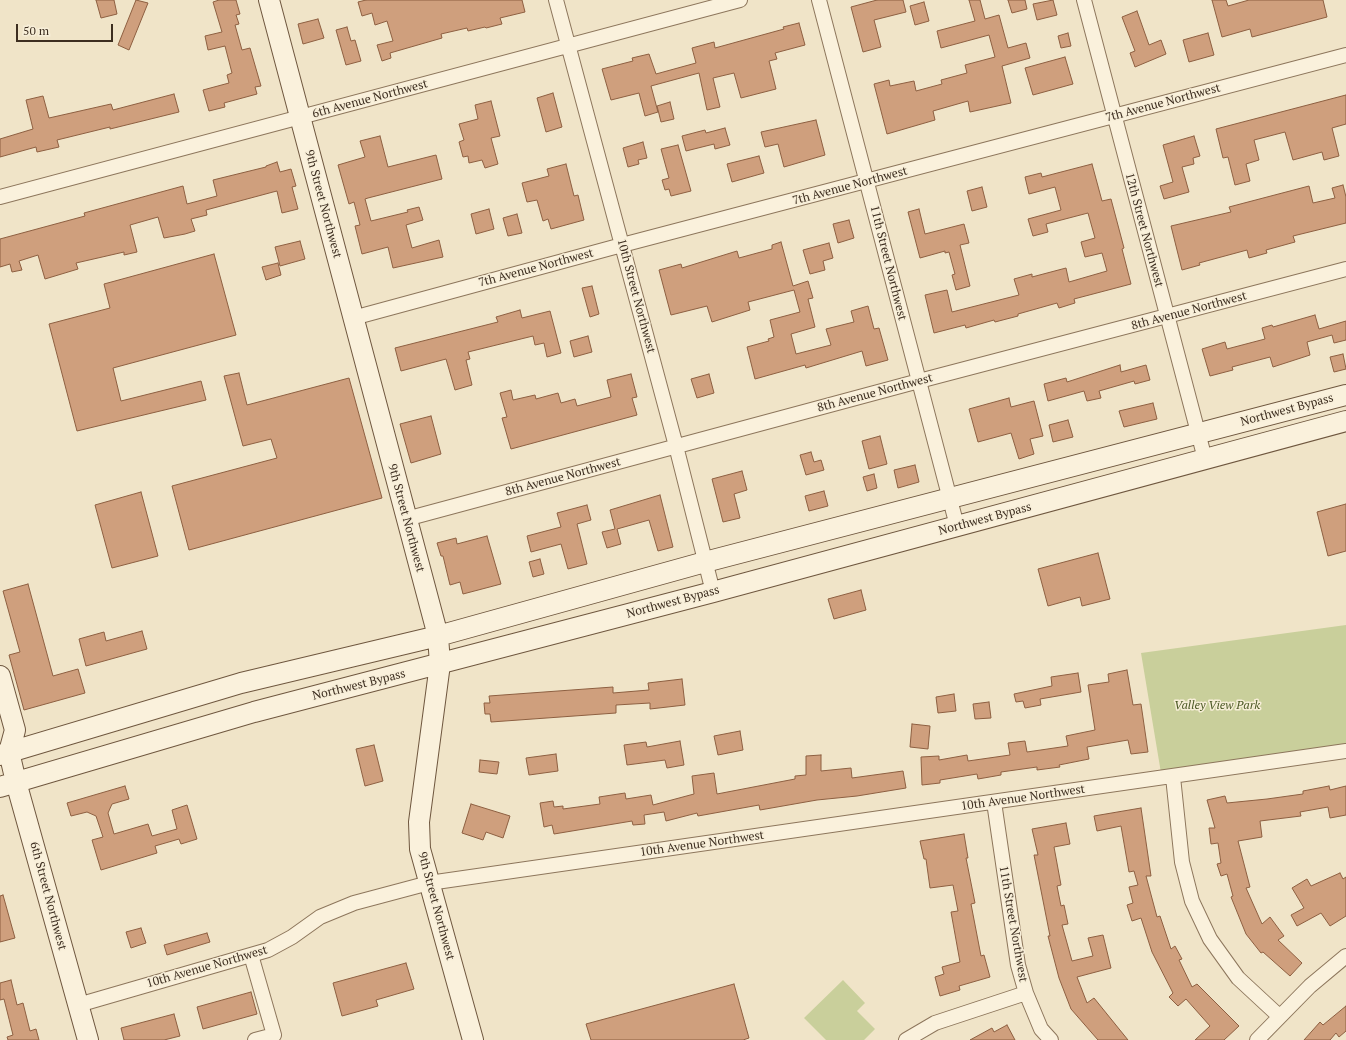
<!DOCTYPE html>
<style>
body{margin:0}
#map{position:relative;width:1346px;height:1040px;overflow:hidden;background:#f0e4c8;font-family:"PT Serif",serif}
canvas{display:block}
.scale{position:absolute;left:16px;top:24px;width:97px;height:18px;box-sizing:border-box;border:2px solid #3d2e20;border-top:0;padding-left:5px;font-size:12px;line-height:14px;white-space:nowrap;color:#3d2e20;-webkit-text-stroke:3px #f7eed8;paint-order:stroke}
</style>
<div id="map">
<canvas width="1346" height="1040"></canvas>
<div class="scale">50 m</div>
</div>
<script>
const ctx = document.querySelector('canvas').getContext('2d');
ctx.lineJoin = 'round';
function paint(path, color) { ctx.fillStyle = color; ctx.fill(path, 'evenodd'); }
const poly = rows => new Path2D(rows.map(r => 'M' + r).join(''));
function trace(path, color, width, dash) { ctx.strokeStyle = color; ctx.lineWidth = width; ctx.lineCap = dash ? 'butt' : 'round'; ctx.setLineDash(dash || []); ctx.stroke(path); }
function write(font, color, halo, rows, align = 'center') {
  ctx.font = font + ' "PT Serif",serif'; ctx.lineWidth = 3; ctx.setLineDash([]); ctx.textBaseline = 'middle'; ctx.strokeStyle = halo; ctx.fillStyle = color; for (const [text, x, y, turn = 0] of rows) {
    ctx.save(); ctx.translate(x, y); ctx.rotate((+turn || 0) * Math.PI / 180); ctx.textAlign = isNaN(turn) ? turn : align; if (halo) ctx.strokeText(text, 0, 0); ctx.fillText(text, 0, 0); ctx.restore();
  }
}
paint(poly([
 [1346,625,1346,752,1162,779,1141,653],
 [843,980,865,1003,857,1011,875,1029,864,1040,826,1040,804,1018]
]), '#c9cf9b');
const building = poly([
 [96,0,114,0,117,14,101,18,96,0],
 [136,0,148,3,129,50,118,45,136,0],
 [219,0,236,0,240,14,236,15,239,24,235,25,242,50,250,48,261,86,255,87,257,94,224,103,225,107,209,111,203,90,229,83,227,75,232,73,225,46,208,50,205,36,222,32,213,2,219,0],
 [366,0,522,0,525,12,500,18,502,24,486,28,485,27,468,31,467,28,441,34,442,38,390,53,391,58,382,61,377,45,393,41,387,21,375,25,372,13,362,16,358,2,366,0],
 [877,0,903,0,906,12,874,20,881,47,863,52,851,7,877,0],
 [969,0,980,0,985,19,999,15,1008,48,1026,43,1030,58,1002,66,1011,103,970,112,968,101,933,111,935,120,887,134,874,84,889,80,890,86,914,81,916,91,942,84,941,80,967,73,965,65,995,57,989,35,941,48,937,31,975,21,969,0],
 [1008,0,1025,0,1027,9,1012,13,1008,0],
 [1053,0,1057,15,1037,20,1033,4,1053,0],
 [1212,0,1226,0,1228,6,1249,0,1323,0,1327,17,1252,37,1250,29,1222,37,1212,0],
 [924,2,929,21,915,25,910,6,924,2],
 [1137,11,1149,45,1161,40,1166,54,1135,67,1130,53,1135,51,1122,17,1137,11],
 [318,19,324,38,303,44,298,24,318,19],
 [799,23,805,45,775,53,777,59,769,61,776,89,741,98,734,73,713,78,720,107,707,110,699,73,651,86,658,112,645,116,639,93,611,100,602,69,633,61,632,58,649,54,656,74,696,63,692,48,714,42,715,48,784,29,783,27,799,23],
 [347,27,351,41,355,40,361,61,346,65,336,30,347,27],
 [1068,33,1071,46,1061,48,1058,36,1068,33],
 [1208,33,1214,55,1189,62,1183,40,1208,33],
 [1065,57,1073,84,1033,95,1025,68,1065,57],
 [553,93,562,127,546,132,537,98,553,93],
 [174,94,179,112,110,129,110,127,57,140,59,147,37,152,36,147,0,157,0,139,33,129,26,100,43,96,49,118,111,104,113,110,174,94],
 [1346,95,1346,124,1332,128,1339,156,1324,160,1322,152,1293,160,1285,132,1254,140,1259,160,1246,164,1250,181,1235,185,1228,157,1223,158,1216,129,1346,95],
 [491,101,500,136,491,138,498,164,485,168,482,160,469,163,468,156,463,157,459,142,464,140,459,124,478,119,475,105,491,101],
 [670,102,674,119,661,122,657,106,670,102],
 [816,120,825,155,784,167,778,144,765,147,761,132,816,120],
 [725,128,730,145,715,149,714,144,686,151,682,136,705,130,706,133,725,128],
 [380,136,388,167,436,155,442,179,368,198,365,199,371,221,408,212,407,210,419,207,423,220,406,225,412,248,439,240,443,257,393,268,388,247,362,254,355,226,360,225,354,202,349,204,338,165,365,157,360,141,380,136],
 [1194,136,1200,156,1193,158,1194,164,1182,167,1189,192,1164,199,1160,186,1173,182,1163,145,1194,136],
 [643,142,647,158,638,160,639,164,628,167,623,148,643,142],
 [678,145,691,191,671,196,669,189,665,190,662,180,669,178,661,149,678,145],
 [759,156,764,173,732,182,727,164,759,156],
 [277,162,280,172,291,169,296,186,292,187,298,209,282,213,277,191,273,192,206,210,207,215,191,219,195,231,185,234,164,238,158,217,130,225,137,252,124,255,124,252,76,263,78,269,45,279,38,255,19,261,22,270,12,272,10,264,0,267,0,239,85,216,84,213,183,186,187,204,217,196,213,180,266,167,266,166,277,162],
 [566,164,574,196,578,195,584,220,551,229,548,219,543,221,537,200,527,202,522,183,549,176,547,169,566,164],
 [1092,164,1102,201,1111,199,1124,248,1122,249,1131,284,1074,299,1075,303,1059,308,1057,303,1018,314,1018,316,995,322,994,320,966,328,965,325,934,333,925,295,947,290,952,312,1019,295,1014,279,1032,274,1032,277,1066,268,1069,282,1107,271,1102,253,1085,257,1081,242,1095,238,1088,213,1046,224,1048,232,1033,236,1028,219,1061,210,1055,187,1029,194,1025,177,1041,173,1042,177,1092,164],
 [1343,185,1346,197,1346,223,1293,236,1295,242,1266,250,1267,253,1249,258,1247,250,1199,263,1200,265,1182,270,1171,226,1231,212,1229,207,1309,186,1313,203,1335,198,1332,188,1343,185],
 [982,187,987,207,972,211,967,191,982,187],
 [489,209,494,229,476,234,471,214,489,209],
 [919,209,925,234,964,224,969,243,960,245,970,286,956,290,952,275,955,274,949,252,945,253,945,251,920,258,908,212,919,209],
 [517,214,522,233,508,236,503,218,517,214],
 [849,220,854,238,838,243,833,224,849,220],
 [300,241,305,259,280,266,275,247,300,241],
 [781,242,793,286,808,281,813,298,808,299,815,327,791,334,796,354,831,345,826,329,854,322,851,311,868,306,874,329,879,328,888,360,866,366,862,351,806,368,805,365,755,379,747,347,769,341,768,339,774,337,770,320,800,312,794,290,748,302,750,310,712,322,707,306,671,315,659,270,681,264,682,268,737,251,739,258,772,249,772,245,781,242],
 [829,243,833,258,823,261,825,270,810,274,803,250,829,243],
 [214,254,236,335,113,368,121,401,201,381,206,400,77,431,49,324,110,308,104,284,214,254],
 [278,263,281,275,266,280,262,267,278,263],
 [592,286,599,314,590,317,582,288,592,286],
 [520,310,522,318,550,311,561,353,547,357,544,343,535,345,533,336,468,352,470,359,466,360,472,385,455,390,446,359,401,371,395,348,498,322,496,317,520,310],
 [1315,315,1319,329,1346,321,1346,340,1334,343,1332,335,1307,342,1310,355,1273,367,1270,357,1232,367,1233,370,1210,376,1202,349,1225,342,1227,349,1265,339,1262,328,1272,325,1273,327,1315,315],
 [588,336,592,352,574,357,570,341,588,336],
 [1343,354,1346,369,1334,372,1330,357,1343,354],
 [1120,365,1121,372,1146,365,1150,380,1135,384,1134,381,1099,391,1101,398,1087,401,1084,391,1048,401,1044,384,1066,378,1067,382,1120,365],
 [239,373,247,405,349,378,382,498,189,550,172,486,277,458,271,439,243,446,224,376,239,373],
 [631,374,637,397,632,398,637,415,511,449,502,418,507,417,500,393,511,390,513,400,535,395,536,399,558,393,561,403,575,399,577,406,611,397,607,380,631,374],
 [709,374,714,393,697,398,691,379,709,374],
 [1009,398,1011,407,1034,401,1043,436,1030,439,1034,454,1019,459,1011,433,978,442,969,409,1009,398],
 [1153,403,1157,419,1124,427,1119,411,1153,403],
 [431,416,441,454,411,463,400,424,431,416],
 [1068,420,1073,437,1053,442,1049,425,1068,420],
 [880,436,887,464,869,469,862,441,880,436],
 [811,452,814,462,821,460,824,470,806,475,800,455,811,452],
 [915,465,919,482,898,488,894,470,915,465],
 [742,471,747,490,734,494,740,518,723,522,712,479,742,471],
 [874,474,877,488,867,491,863,477,874,474],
 [824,491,828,506,809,511,805,496,824,491],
 [141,492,158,556,112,568,95,505,141,492],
 [660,495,673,547,658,551,649,520,617,529,621,544,607,548,602,532,615,529,610,510,660,495],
 [1346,504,1346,551,1328,556,1317,512,1346,504],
 [587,505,591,520,577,524,587,564,568,569,561,544,531,552,527,536,561,527,557,513,587,505],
 [487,536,501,584,463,594,460,582,450,585,443,556,441,556,437,543,456,538,457,544,487,536],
 [1098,553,1110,599,1082,606,1080,597,1048,606,1038,569,1098,553],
 [540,559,544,574,533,577,529,562,540,559],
 [28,584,53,676,78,669,85,693,24,710,9,655,20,652,3,591,28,584],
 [861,590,866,610,834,619,828,599,861,590],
 [142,631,147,649,86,666,79,639,104,632,106,641,142,631],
 [1127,670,1133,705,1141,704,1148,752,1131,754,1128,740,1087,747,1089,759,1059,765,1060,767,1037,770,1037,767,1001,772,1001,775,978,779,977,774,940,780,940,783,922,785,921,757,939,756,939,760,967,755,968,761,1010,755,1008,743,1025,741,1027,752,1068,746,1066,736,1095,730,1088,685,1109,682,1108,674,1127,670],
 [1078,673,1081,692,1040,699,1041,705,1025,708,1023,701,1016,702,1014,694,1052,686,1051,677,1078,673],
 [682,679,685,705,650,709,650,703,616,705,616,713,491,722,490,714,485,714,484,703,490,703,489,696,613,687,613,693,649,690,648,683,682,679],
 [954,694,956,711,938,713,936,697,954,694],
 [989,702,991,718,975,719,973,704,989,702],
 [912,724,930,726,928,749,910,747,912,724],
 [740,731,743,750,718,755,714,736,740,731],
 [680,741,684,765,667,768,665,760,627,765,624,745,646,742,647,747,680,741],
 [374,745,383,781,365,786,356,749,374,745],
 [556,754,558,771,529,775,526,758,556,754],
 [821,755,821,771,851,768,852,778,903,771,906,788,857,796,817,800,760,810,759,805,698,816,697,813,666,821,664,812,644,815,645,824,633,825,632,821,554,834,552,825,544,827,540,803,553,801,554,807,563,806,563,809,600,804,599,797,625,793,626,799,651,795,653,805,694,794,692,776,714,773,717,794,795,779,795,776,806,775,806,756,821,755],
 [480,760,499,762,497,774,479,772,480,760],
 [125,786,129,799,112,804,108,813,114,834,148,824,152,836,177,829,172,810,187,805,197,839,181,844,179,839,155,846,157,853,101,870,92,840,103,837,96,816,87,812,71,816,67,803,125,786],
 [1329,786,1330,790,1346,786,1346,815,1330,818,1328,807,1300,812,1301,816,1260,821,1262,837,1238,841,1250,887,1246,888,1262,924,1270,917,1284,936,1278,940,1302,963,1290,976,1263,952,1261,953,1246,934,1231,897,1233,896,1227,874,1221,876,1217,864,1221,863,1218,843,1211,844,1209,828,1215,828,1207,800,1225,796,1227,803,1267,799,1303,794,1303,791,1329,786],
 [471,804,510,816,503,838,486,832,483,840,462,833,471,804],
 [1141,808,1151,876,1146,876,1157,917,1160,916,1171,949,1175,946,1182,959,1179,960,1192,987,1197,984,1239,1026,1224,1040,1195,1040,1210,1026,1186,999,1178,1006,1169,997,1173,993,1152,952,1141,918,1132,921,1127,905,1133,903,1129,887,1138,885,1134,871,1129,872,1121,826,1097,831,1094,816,1141,808],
 [1066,823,1070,844,1054,847,1061,885,1057,886,1061,906,1064,905,1068,924,1062,925,1072,961,1093,956,1088,938,1103,935,1111,968,1077,977,1087,1003,1094,998,1128,1040,1098,1040,1071,1009,1059,978,1048,936,1050,936,1034,855,1038,855,1032,829,1066,823],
 [964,834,968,858,966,858,975,903,971,904,981,956,984,955,990,977,959,986,960,990,940,996,935,977,944,974,942,967,960,962,951,912,958,911,953,885,930,888,926,859,924,859,920,841,964,834],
 [1340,873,1343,879,1346,877,1346,916,1330,926,1321,913,1297,926,1291,915,1304,908,1292,888,1307,879,1311,886,1340,873],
 [3,895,15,938,0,942,0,896,3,895],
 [141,928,146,943,131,948,126,932,141,928],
 [207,933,210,942,167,955,164,945,207,933],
 [406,963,414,989,376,1000,378,1006,342,1016,333,983,406,963],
 [11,980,17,1005,23,1003,30,1031,36,1029,39,1040,8,1040,7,1037,13,1035,4,999,0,1000,0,983,11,980],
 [734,984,749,1038,743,1040,591,1040,586,1024,734,984],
 [251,992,257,1014,203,1029,197,1007,251,992],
 [1346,1006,1346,1031,1339,1037,1336,1033,1330,1040,1304,1040,1320,1022,1323,1025,1346,1006],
 [174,1014,180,1036,164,1040,124,1040,121,1028,174,1014],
 [1007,1025,1015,1040,970,1040,992,1028,994,1032,1007,1025]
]);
paint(building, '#cf9f7d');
trace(building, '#8d5f41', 1);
const street = poly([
 [556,0,676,446,713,592],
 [819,0,957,526],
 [1084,0,1205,459],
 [0,197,740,0],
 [353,318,622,245,1346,55],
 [406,519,919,381,1346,269],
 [1173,777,1182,862,1192,901,1210,939,1238,978,1279,1016],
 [994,802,1018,965,1026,993,1041,1029,1051,1040],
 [251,955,274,1035,255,1040],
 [78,1005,268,950,292,937,320,917,354,903,429,883,1346,751],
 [906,1040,935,1023,1026,993],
 [1257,1040,1310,986,1346,956]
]);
const secondary = poly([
 [269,0,438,636,440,664,419,822,420,849,473,1040],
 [0,676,15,730,9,752,16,782,88,1040],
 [0,755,241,683,438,636,705,562,1346,395],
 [0,787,254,712,713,592,1346,421]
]);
trace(street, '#8d765c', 16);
trace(secondary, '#6f573f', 22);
trace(street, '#faf1dc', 14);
trace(secondary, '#faf1dc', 20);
write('12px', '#3d2e20', '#f7eed8', [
 ["6th Avenue Northwest",370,99,-15],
 ["7th Avenue Northwest",1163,103,-15],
 ["7th Avenue Northwest",850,186,-15],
 ["9th Street Northwest",323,204,75],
 ["12th Street Northwest",1144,230,75],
 ["11th Street Northwest",888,263,76],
 ["7th Avenue Northwest",536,268,-15],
 ["10th Street Northwest",636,296,75],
 ["8th Avenue Northwest",1189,311,-15],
 ["8th Avenue Northwest",875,393,-15],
 ["Northwest Bypass",1287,410,-15],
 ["8th Avenue Northwest",563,477,-15],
 ["9th Street Northwest",406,518,75],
 ["Northwest Bypass",985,519,-15],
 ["Northwest Bypass",673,602,-15],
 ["Northwest Bypass",359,685,-14],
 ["10th Avenue Northwest",1023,798,-8],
 ["10th Avenue Northwest",702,844,-8],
 ["6th Street Northwest",48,896,75],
 ["9th Street Northwest",436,906,75],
 ["11th Street Northwest",1013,924,80],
 ["10th Avenue Northwest",207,967,-16]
]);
write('italic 12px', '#4d5a26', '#f7eed8', [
 ["Valley View Park",1217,706]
]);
</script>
